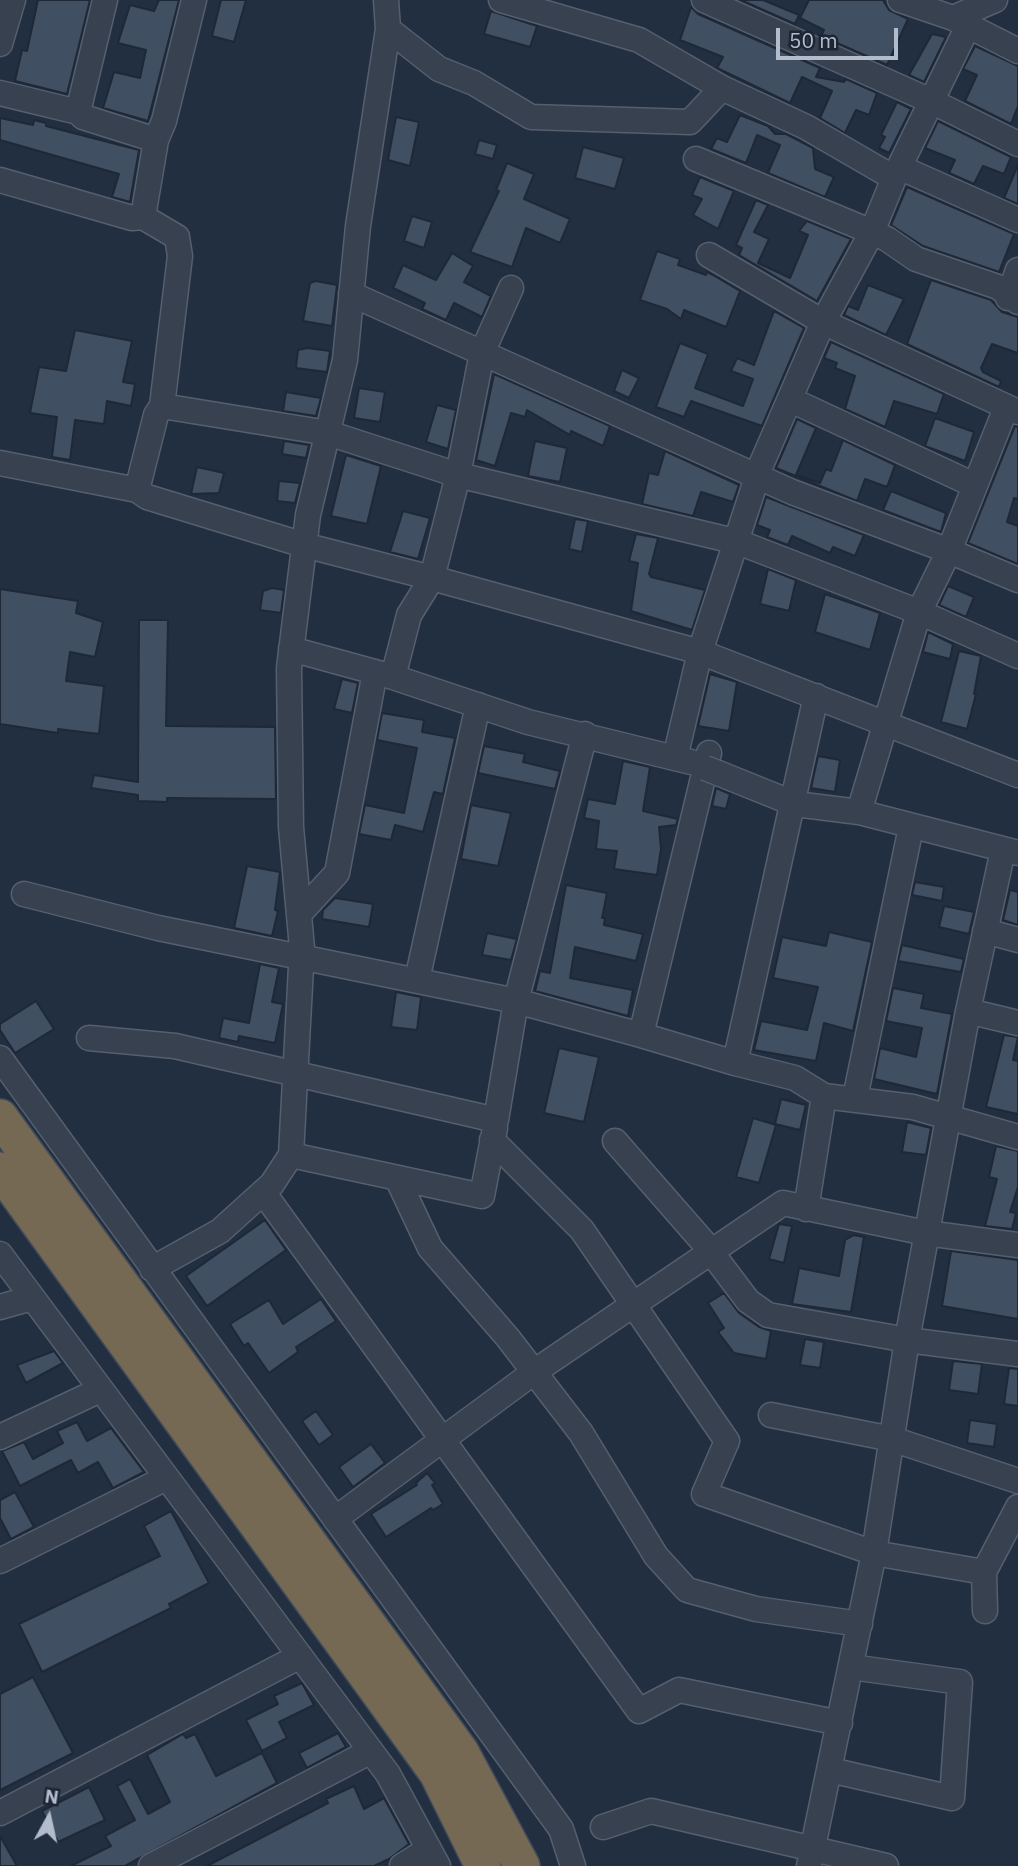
<!DOCTYPE html>
<style>
body{margin:0}
#map{position:relative;width:1018px;height:1866px;overflow:hidden;background:#222f40;font-family:"IBM Plex Sans",sans-serif}
canvas{display:block}
.north{position:absolute;left:14px;top:1782px;width:70px;height:70px;-webkit-text-stroke:5px #1c2635;paint-order:stroke;rotate:8deg;font-size:19px;font-weight:700;line-height:28px;text-align:center;color:#b3bccb}
.north::after{content:'';display:block;margin:auto;width:24px;height:32px;background:#b3bccb;clip-path:polygon(50% 0,100% 100%,50% 72%,0 100%)}
.scale{position:absolute;left:776px;top:28px;width:122px;height:32px;box-sizing:border-box;border:4px solid #b3bccb;border-top:0;padding-left:9px;font-size:21px;line-height:24px;white-space:nowrap;color:#b3bccb;-webkit-text-stroke:5px #1c2635;paint-order:stroke}
</style>
<div id="map">
<canvas width="1018" height="1866"></canvas>
<div class="north">N</div>
<div class="scale">50 m</div>
</div>
<script>
const ctx = document.querySelector('canvas').getContext('2d');
ctx.lineJoin = 'round';
function paint(path, color) { ctx.fillStyle = color; ctx.fill(path, 'evenodd'); }
const poly = rows => new Path2D(rows.map(r => 'M' + r).join(''));
function trace(path, color, width, dash) { ctx.strokeStyle = color; ctx.lineWidth = width; ctx.lineCap = dash ? 'butt' : 'round'; ctx.setLineDash(dash || []); ctx.stroke(path); }
const building = poly([
 [38,0,90,0,67,94,15,81,22,50,27,51,38,0],
 [159,0,179,0,148,121,103,108,114,72,140,78,146,50,118,43,130,5,154,11,159,0],
 [221,0,246,0,234,42,212,36,221,0],
 [741,0,763,0,799,15,795,24,741,0],
 [809,0,883,0,889,10,908,19,887,65,821,36,824,30,800,18,809,0],
 [691,7,698,14,820,68,816,77,844,82,846,79,877,93,869,115,856,110,845,133,820,118,832,91,802,77,790,103,717,68,723,57,680,40,691,7],
 [491,11,537,26,530,47,484,34,491,11],
 [932,34,946,37,924,82,909,75,932,34],
 [975,46,1018,66,1018,106,1011,124,965,101,977,75,963,69,975,46],
 [897,102,911,109,889,153,879,148,885,137,881,135,897,102],
 [740,115,768,126,775,134,786,134,813,148,815,169,834,177,825,197,768,173,780,145,757,135,746,163,711,149,717,138,727,142,740,115],
 [396,117,419,122,410,166,388,160,396,117],
 [0,118,33,125,34,120,46,123,46,126,139,150,130,202,112,197,119,174,0,140,0,118],
 [938,121,1011,157,1004,174,983,166,974,184,949,173,955,160,925,148,938,121],
 [479,140,497,145,493,159,475,154,479,140],
 [583,147,624,158,615,189,575,178,583,147],
 [507,163,534,174,524,199,570,219,560,243,526,228,512,267,470,252,499,191,496,190,507,163],
 [1018,165,1018,204,1004,198,1018,165],
 [700,177,734,191,718,229,693,215,702,199,692,195,700,177],
 [907,187,1014,234,999,272,923,246,891,225,907,187],
 [756,200,768,205,754,232,769,239,758,263,790,278,808,235,799,231,807,221,851,239,817,301,739,255,742,248,736,245,756,200],
 [412,216,432,222,424,248,404,241,412,216],
 [657,251,680,259,678,265,706,275,707,272,713,275,740,291,726,327,684,310,681,319,667,309,640,300,657,251],
 [452,253,473,266,464,282,491,296,482,317,454,303,446,320,422,309,425,303,393,288,403,265,436,280,452,253],
 [931,280,991,300,1002,312,1018,317,1018,353,992,344,981,368,983,372,1001,381,999,387,907,344,931,280],
 [316,281,337,285,332,326,303,321,310,283,316,281],
 [868,285,904,299,886,335,844,315,848,306,858,310,868,285],
 [774,311,804,328,762,426,691,401,684,417,656,407,680,343,708,354,695,388,743,406,753,379,731,371,737,358,754,365,774,311],
 [75,330,132,341,123,382,135,384,131,406,107,401,104,424,75,420,70,460,52,457,57,417,30,413,39,367,66,371,75,330],
 [831,342,944,394,937,414,894,401,885,427,845,409,855,376,835,368,837,363,824,358,831,342],
 [307,348,330,351,327,372,296,368,298,350,307,348],
 [622,370,639,378,629,398,614,391,622,370],
 [494,374,610,426,603,446,571,431,570,435,527,410,525,417,511,413,495,466,476,460,494,374],
 [359,388,385,392,380,422,354,418,359,388],
 [286,392,321,398,316,416,283,411,286,392],
 [437,405,456,410,448,449,426,442,437,405],
 [935,418,974,432,965,461,925,446,935,418],
 [797,419,816,428,796,475,820,483,826,469,831,471,843,440,895,465,887,487,865,479,857,501,776,468,797,419],
 [1015,426,1018,427,1018,499,1014,498,1007,522,1018,526,1018,564,968,543,1015,426],
 [284,441,309,445,306,458,282,454,284,441],
 [535,441,567,448,560,482,528,476,535,441],
 [665,451,739,485,733,502,701,492,693,516,642,504,649,473,658,475,665,451],
 [346,455,381,466,367,524,331,516,346,455],
 [197,467,224,473,219,493,191,494,197,467],
 [279,481,300,483,295,503,277,501,279,481],
 [891,491,946,513,941,532,883,510,891,491],
 [766,497,864,535,855,556,833,547,830,553,792,536,788,545,767,537,770,530,757,525,766,497],
 [403,511,430,518,418,559,390,552,403,511],
 [575,519,588,521,582,552,569,549,575,519],
 [636,534,658,538,649,574,651,577,705,590,692,630,631,611,638,563,629,561,636,534],
 [768,569,796,580,789,611,760,604,768,569],
 [948,586,974,597,966,617,939,605,948,586],
 [272,588,284,590,281,613,260,610,263,591,272,588],
 [0,589,78,601,76,613,103,622,95,657,70,652,66,681,104,686,99,734,58,729,58,733,0,724,0,589],
 [825,594,880,613,870,650,815,632,825,594],
 [139,620,168,620,166,726,275,727,276,799,167,798,167,802,138,801,138,795,91,788,94,775,138,782,139,620],
 [928,632,953,644,950,659,923,652,928,632],
 [959,651,981,656,974,694,976,694,967,729,941,722,959,651],
 [710,674,737,682,729,731,698,726,710,674],
 [342,679,358,683,352,713,334,709,342,679],
 [382,713,424,720,422,732,455,738,443,794,434,792,423,832,395,825,391,840,359,834,365,805,404,813,417,748,377,740,382,713],
 [484,746,525,754,523,762,560,771,555,789,478,773,484,746],
 [818,756,840,760,835,792,811,788,818,756],
 [623,761,650,767,643,811,678,819,676,825,659,827,661,849,657,875,614,869,617,851,596,849,599,821,584,818,588,799,615,804,623,761],
 [716,788,730,794,726,809,712,806,716,788],
 [471,805,511,813,498,866,461,859,471,805],
 [247,866,280,872,275,910,278,911,272,936,234,928,247,866],
 [915,882,944,887,942,901,912,895,915,882],
 [566,885,607,893,602,918,605,918,604,925,643,934,636,961,575,947,570,978,633,990,628,1016,535,991,540,971,550,973,566,885],
 [1010,890,1018,892,1018,925,1003,920,1010,890],
 [335,898,373,904,369,927,322,919,323,910,335,898],
 [944,906,974,912,969,934,939,927,944,906],
 [829,932,872,942,853,1031,824,1023,816,1061,754,1050,761,1021,807,1030,818,987,773,978,782,937,826,946,829,932],
 [487,933,517,939,511,960,482,955,487,933],
 [902,945,964,959,961,972,898,961,902,945],
 [260,964,279,968,272,1002,283,1004,275,1043,239,1036,238,1042,219,1038,223,1018,249,1023,260,964],
 [893,988,924,994,921,1008,952,1014,937,1094,874,1079,880,1048,916,1057,922,1028,886,1021,893,988],
 [396,992,421,997,417,1030,391,1027,396,992],
 [36,1001,54,1029,15,1053,0,1030,0,1024,36,1001],
 [1004,1035,1018,1037,1013,1060,1018,1061,1018,1114,986,1107,1004,1035],
 [559,1048,599,1057,584,1122,544,1113,559,1048],
 [781,1099,806,1105,800,1130,775,1124,781,1099],
 [753,1118,776,1125,759,1183,736,1177,753,1118],
 [907,1122,931,1128,926,1155,902,1152,907,1122],
 [996,1146,1018,1151,1018,1187,1010,1212,1016,1213,1012,1229,985,1226,997,1179,989,1177,996,1146],
 [265,1220,286,1250,207,1306,186,1276,265,1220],
 [779,1224,792,1226,784,1263,769,1259,779,1224],
 [854,1235,864,1237,851,1312,792,1304,799,1268,839,1276,845,1240,854,1235],
 [951,1251,1018,1260,1018,1319,942,1306,951,1251],
 [724,1293,739,1313,759,1327,771,1331,766,1359,734,1353,718,1332,724,1328,708,1303,724,1293],
 [321,1299,336,1321,296,1347,298,1352,269,1373,248,1343,244,1346,230,1324,269,1300,283,1324,321,1299],
 [805,1339,824,1342,820,1368,800,1365,805,1339],
 [54,1351,63,1363,26,1383,17,1365,54,1351],
 [953,1361,982,1364,978,1394,949,1390,953,1361],
 [1009,1368,1018,1369,1018,1406,1004,1404,1009,1368],
 [316,1411,333,1435,319,1445,302,1421,316,1411],
 [970,1420,997,1424,994,1447,967,1443,970,1420],
 [77,1422,87,1441,111,1428,144,1472,113,1488,98,1462,78,1473,71,1460,20,1486,2,1451,24,1442,33,1459,63,1443,57,1431,77,1422],
 [371,1444,385,1463,353,1487,339,1467,371,1444],
 [427,1473,435,1483,432,1485,443,1504,433,1510,431,1508,386,1537,371,1514,417,1485,416,1483,427,1473],
 [15,1492,34,1527,11,1539,0,1518,0,1500,15,1492],
 [171,1511,209,1583,169,1604,171,1608,42,1672,19,1624,160,1556,144,1526,171,1511],
 [33,1677,73,1753,0,1790,0,1694,33,1677],
 [302,1683,314,1705,279,1722,287,1738,262,1751,246,1720,278,1704,274,1696,302,1683],
 [338,1733,346,1747,307,1768,299,1753,338,1733],
 [183,1734,186,1738,195,1734,216,1776,262,1753,277,1783,125,1866,71,1866,111,1846,105,1836,135,1820,117,1786,130,1779,148,1814,170,1802,147,1755,183,1734],
 [354,1786,364,1809,384,1798,409,1844,389,1859,374,1866,207,1866,328,1803,326,1799,354,1786],
 [89,1787,105,1820,58,1842,42,1811,89,1787],
 [0,1836,17,1866,0,1866,0,1836]
]);
paint(building, '#414f62');
trace(building, '#1e2837', 2);
const minor = poly([
 [501,0,639,40,722,88],
 [704,0,931,101,1018,144],
 [900,0,953,18],
 [995,0,953,18,1018,51],
 [388,29,439,69,474,83,531,117,690,122,722,88,806,127,894,178,968,26],
 [0,44,13,0],
 [0,93,78,112,83,117,156,140],
 [78,112,105,0],
 [696,159,872,232,823,322,709,255],
 [899,167,1018,220],
 [894,178,872,232,887,239,916,259,998,287,1018,302],
 [0,180,132,218,143,217,177,237,180,256,162,406,156,415,137,490],
 [143,217,156,140,164,121,194,0],
 [351,294,792,492,949,551,1006,408],
 [1008,298,1018,270],
 [791,400,974,485],
 [162,406,328,433,458,475,482,353,511,288],
 [0,463,137,490,147,497,304,545,432,578,458,475,738,542,919,612,1018,656],
 [291,649,393,677,528,722,691,762],
 [393,677,409,615,432,578,700,652,1018,775],
 [675,758,700,652,761,465,823,322,1018,412],
 [718,773,795,804,859,812,1018,853],
 [859,812,919,612,949,551,1018,580],
 [1003,850,968,1011,1018,1023],
 [24,894,158,928,516,1001,641,1035,709,753],
 [299,914,337,873,375,672],
 [985,931,1018,940],
 [417,980,478,705],
 [641,1035,735,1063,816,696],
 [89,1038,175,1046,496,1120,516,1001,585,734],
 [0,1058,561,1829,573,1866],
 [735,1063,795,1078,824,1096,913,1107,1018,1137],
 [855,1098,911,827],
 [492,1140,582,1230,727,1441,704,1494,874,1553,984,1572,985,1611],
 [615,1141,705,1244,748,1301,768,1315,907,1340,1018,1354],
 [291,1155,482,1196,495,1128],
 [397,1178,430,1248,508,1338,581,1433,656,1556,687,1590,756,1609,860,1624],
 [263,1192,639,1711,679,1690,840,1723],
 [806,1209,824,1096],
 [0,1254,388,1774,438,1866],
 [152,1269,220,1231,272,1184,291,1155,302,948,291,827,289,668,308,515,345,360,358,226,388,29,386,0],
 [0,1307,32,1298],
 [771,1415,892,1439,1018,1481],
 [0,1437,100,1390],
 [335,1519,534,1372,783,1203,926,1233,1018,1245],
 [0,1561,166,1478],
 [984,1572,1018,1507],
 [830,1770,952,1798,960,1682,851,1667],
 [0,1813,300,1656],
 [603,1827,651,1811,886,1866],
 [151,1866,371,1751],
 [402,1866,429,1849],
 [809,1866,874,1553,907,1340,968,1011]
]);
const highway = poly([
 [0,1117,461,1752,522,1866],
 [0,1170,437,1773,483,1866]
]);
trace(minor, '#555f6e', 27);
trace(highway, '#424c5b', 38);
trace(minor, '#374150', 24);
trace(highway, '#766953', 35);
const minorBridge = poly([
 [705,768,718,773]
]);
trace(minorBridge, '#555f6e', 27, []);
trace(minorBridge, '#374150', 24);
</script>
